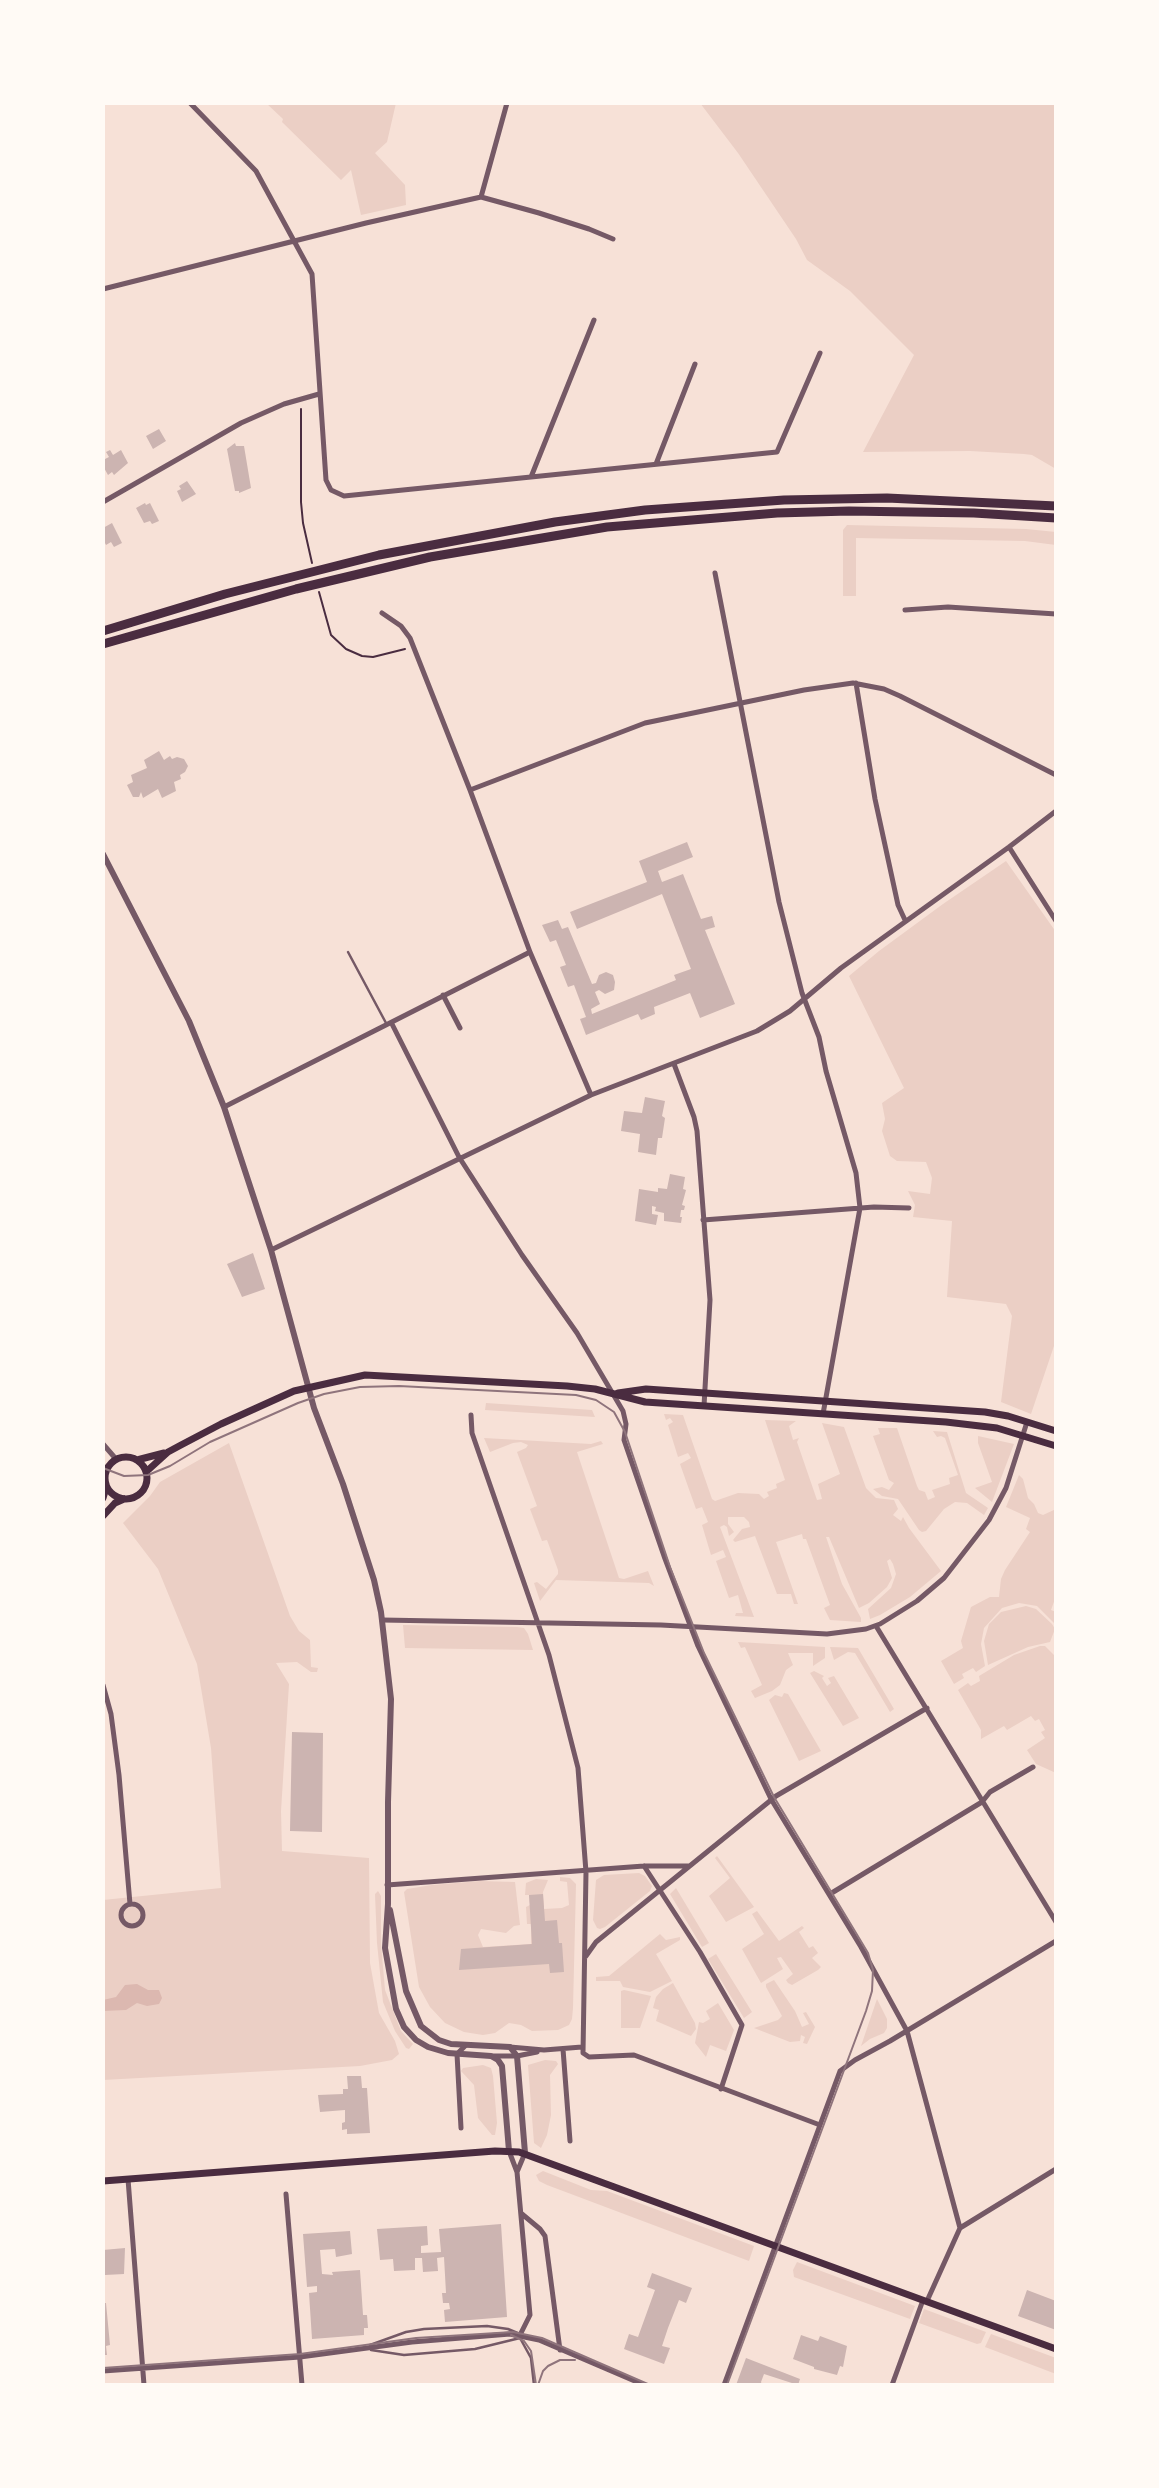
<!DOCTYPE html>
<style>
body{margin:0}
#map{position:relative;width:1159px;height:2488px;overflow:hidden;background:#f7e1d7;font-family:"Work Sans",sans-serif}
canvas{display:block}
.frame{position:absolute;inset:0;border:105px solid #fffaf5;pointer-events:none}
</style>
<div id="map">
<canvas width="1159" height="2488"></canvas>
<div class="frame"></div>
</div>
<script>
const ctx = document.querySelector('canvas').getContext('2d');
ctx.lineJoin = 'round';
function paint(path, color) { ctx.fillStyle = color; ctx.fill(path, 'evenodd'); }
const poly = rows => new Path2D(rows.map(r => 'M' + r).join(''));
function trace(path, color, width, dash) { ctx.strokeStyle = color; ctx.lineWidth = width; ctx.lineCap = dash ? 'butt' : 'round'; ctx.setLineDash(dash || []); ctx.stroke(path); }
paint(poly([
 [266,103,396,103,387,142,375,153,405,185,406,205,361,215,351,170,341,180,282,122,283,119],
 [700,103,1056,103,1056,469,1032,455,1024,454,970,451,863,452,914,355,850,291,807,260,796,239,738,153],
 [847,525,1026,529,1056,532,1056,545,1025,541,856,538,856,596,843,596,843,530],
 [1006,861,1056,932,1056,1340,1031,1414,1001,1402,1012,1316,1006,1304,947,1297,952,1221,913,1217,915,1205,908,1191,930,1194,932,1178,926,1162,897,1161,890,1156,882,1131,885,1119,882,1103,904,1088,849,976,879,951,943,904],
 [486,1403,592,1410,595,1417,485,1410],
 [664,1414,683,1415,712,1499,715,1501,738,1493,759,1494,764,1499,769,1496,767,1492,777,1488,776,1484,785,1480,765,1420,796,1421,789,1426,793,1440,799,1438,797,1442,817,1500,822,1499,818,1484,840,1474,822,1423,844,1427,866,1488,876,1498,894,1500,898,1509,893,1515,901,1521,903,1517,909,1528,941,1571,910,1597,880,1615,870,1619,868,1609,891,1588,896,1574,893,1564,890,1559,887,1561,892,1578,887,1587,869,1603,859,1608,829,1537,826,1537,842,1584,861,1618,861,1622,830,1620,824,1608,830,1605,806,1539,803,1539,802,1534,776,1542,798,1604,794,1604,791,1594,777,1594,755,1536,735,1542,733,1540,742,1529,750,1527,749,1522,744,1517,728,1517,728,1524,734,1532,729,1536,727,1527,724,1525,720,1527,754,1617,735,1616,736,1613,743,1613,738,1595,729,1598,716,1561,726,1557,723,1550,711,1555,702,1525,708,1522,702,1507,696,1509,680,1464,691,1458,688,1453,678,1457,668,1425,673,1422,670,1418,666,1420],
 [878,1428,897,1428,917,1486,919,1490,925,1492,928,1500,935,1497,932,1490,950,1484,949,1478,958,1475,945,1438,941,1436,937,1437,933,1431,947,1432,966,1493,988,1508,984,1515,967,1503,955,1502,944,1509,926,1531,922,1532,919,1530,898,1499,882,1496,873,1489,882,1487,889,1490,894,1483,889,1480,873,1436,880,1434],
 [978,1436,1014,1444,992,1502,975,1488,992,1482,978,1443],
 [484,1438,591,1444,601,1441,603,1444,577,1452,619,1578,624,1579,648,1571,654,1586,649,1583,556,1580,540,1601,534,1583,537,1582,546,1589,558,1574,558,1570,547,1540,542,1541,530,1509,537,1506,517,1452,526,1448,528,1445,521,1442,513,1443,490,1452],
 [229,1443,290,1616,299,1631,310,1640,311,1667,318,1668,317,1672,311,1672,297,1662,276,1663,289,1684,281,1811,282,1851,369,1858,370,1963,379,2013,395,2041,399,2054,392,2060,360,2066,103,2080,103,1900,221,1888,211,1748,197,1664,158,1569,123,1523,150,1496,160,1482],
 [1019,1475,1023,1479,1028,1498,1034,1504,1038,1513,1043,1515,1056,1509,1056,1596,1051,1610,1056,1612,1056,1625,1037,1606,1019,1603,1002,1608,984,1628,981,1644,985,1666,976,1672,973,1668,962,1674,964,1678,954,1684,941,1661,963,1648,961,1641,971,1607,990,1597,999,1597,1001,1579,1005,1570,1030,1532,1026,1529,1030,1518,1006,1507],
 [1026,1606,1036,1609,1052,1624,1055,1629,1050,1642,1028,1647,988,1665,984,1641,989,1624,1001,1612],
 [403,1625,517,1627,524,1628,528,1634,533,1650,405,1648],
 [738,1642,825,1647,825,1658,813,1666,813,1653,788,1653,793,1665,786,1670,780,1685,772,1691,755,1698,751,1691,762,1685,745,1647,741,1648],
 [1040,1646,1045,1646,1056,1657,1056,1773,1036,1764,1027,1750,1045,1738,1041,1732,1045,1730,1039,1719,1035,1721,1031,1716,1007,1730,1004,1726,981,1739,981,1730,958,1690,968,1683,971,1686,980,1681,979,1676,1014,1655],
 [830,1647,858,1648,894,1709,890,1712,855,1653,848,1652,834,1660],
 [814,1671,824,1676,822,1678,827,1686,831,1683,828,1678,834,1676,859,1718,843,1726,810,1673],
 [784,1693,788,1694,821,1751,799,1761,769,1700,775,1695,782,1697],
 [717,1856,754,1907,726,1922,709,1896,730,1878,715,1858],
 [639,1873,645,1876,652,1886,650,1891,605,1927,600,1929,597,1928,593,1920,596,1880,604,1875],
 [560,1877,570,1878,576,1884,573,2008,572,2019,569,2025,558,2030,532,2031,521,2025,509,2023,495,2033,483,2035,464,2032,445,2023,430,2007,419,1987,404,1892,407,1889,432,1885,480,1881,515,1882,520,1925,514,1926,506,1933,481,1929,478,1935,483,1947,531,1944,531,1924,527,1924,526,1907,530,1905,529,1895,525,1895,526,1883,536,1879,548,1880,543,1892,544,1909,562,1908,569,1905,567,1882,560,1881],
 [676,1888,709,1943,702,1947,670,1894],
 [378,1891,381,1896,381,1944,385,1990,401,2031,413,2044,409,2049,406,2048,395,2031,383,2002,377,1943,375,1894],
 [757,1911,779,1941,802,1926,804,1928,799,1932,809,1948,813,1946,818,1953,812,1958,821,1967,818,1970,792,1985,788,1983,786,1980,793,1974,781,1957,777,1958,783,1969,761,1983,742,1949,764,1934,752,1914],
 [660,1934,666,1940,680,1937,680,1940,656,1954,672,1981,650,1992,623,1987,620,1981,596,1981,596,1977,609,1976],
 [716,1954,752,2012,744,2018,708,1959],
 [774,1980,795,2011,802,2027,809,2024,803,2013,806,2012,815,2027,807,2044,803,2043,805,2037,801,2035,800,2041,790,2042,754,2028,778,2020,782,2016,766,1987,766,1984],
 [673,1983,695,2023,696,2029,691,2036,656,2021,659,2010,653,2008,656,1997,663,1989],
 [624,1990,651,1996,640,2028,621,2028,621,1991],
 [877,1999,887,2019,887,2028,884,2033,870,2039,861,2046],
 [718,2003,734,2030,726,2051,710,2045,706,2057,695,2043,699,2022,703,2023,710,2019,706,2011],
 [545,2060,556,2061,558,2064,550,2075,551,2115,547,2135,541,2148,534,2143,528,2065],
 [483,2065,491,2068,493,2076,497,2123,495,2135,492,2135,478,2118,474,2085,461,2071,463,2068],
 [543,2171,591,2190,607,2191,754,2246,749,2261,547,2185,539,2181,536,2175],
 [797,2262,915,2306,910,2319,794,2277,793,2270],
 [924,2309,986,2332,981,2343,977,2344,919,2323],
 [991,2334,1056,2358,1056,2374,985,2347]
]), '#ebcfc5');
paint(poly([
 [137,1984,148,1990,159,1990,162,1998,159,2004,147,2006,137,2003,126,2010,103,2011,103,2000,116,1997,125,1985]
]), '#dcb8b0');
paint(poly([
 [159,429,166,441,153,449,146,436],
 [235,443,236,446,244,446,251,488,239,493,239,491,235,491,227,449],
 [110,450,113,455,121,450,128,463,114,475,112,472,108,475,103,466,103,460,109,457,106,452],
 [187,481,196,494,182,502,177,491,181,489,179,486],
 [145,503,146,505,150,503,159,521,152,524,150,521,144,523,136,508],
 [112,523,122,543,114,547,111,542,106,545,103,539,103,528],
 [159,751,164,760,170,756,172,759,177,757,184,759,188,766,185,772,180,775,181,779,174,782,176,791,162,798,158,789,143,798,141,792,139,797,133,797,127,785,133,782,131,775,147,768,144,760],
 [687,842,693,857,658,871,662,882,683,874,701,919,712,916,715,927,705,930,735,1004,700,1018,690,993,654,1007,655,1014,641,1020,638,1014,586,1035,580,1019,586,1017,574,985,568,987,560,967,566,965,556,940,550,942,542,925,558,920,562,929,568,927,592,984,596,983,599,975,606,972,613,975,615,982,614,990,605,994,599,990,595,992,600,1004,591,1009,592,1014,676,980,674,975,691,969,662,894,577,929,570,912,647,882,639,861],
 [645,1097,665,1101,662,1116,665,1118,662,1138,658,1138,656,1155,638,1152,640,1134,621,1131,624,1111,642,1113],
 [670,1174,685,1177,683,1189,686,1190,682,1205,685,1206,684,1210,681,1210,680,1217,682,1217,681,1223,664,1221,664,1213,655,1211,656,1207,652,1206,652,1214,658,1215,656,1225,635,1221,639,1189,658,1192,658,1188,667,1189],
 [253,1253,265,1289,242,1297,227,1264],
 [292,1732,323,1733,322,1832,290,1831],
 [543,1894,545,1921,557,1920,559,1943,562,1943,564,1972,550,1973,549,1964,459,1970,461,1949,532,1944,529,1895],
 [347,2076,361,2076,362,2088,367,2088,370,2133,347,2134,347,2129,342,2130,342,2123,345,2122,345,2110,320,2112,318,2095,343,2094,343,2089,348,2089],
 [501,2224,507,2317,445,2322,444,2310,450,2309,449,2303,443,2303,442,2293,446,2293,444,2257,437,2258,438,2271,423,2272,422,2258,415,2258,415,2270,394,2271,393,2259,380,2260,377,2229,427,2226,428,2245,421,2246,421,2253,441,2252,439,2229],
 [350,2231,352,2254,336,2257,335,2249,320,2250,322,2274,333,2275,332,2272,360,2270,363,2315,367,2315,368,2328,364,2328,364,2335,312,2339,309,2293,317,2292,317,2286,307,2287,303,2234],
 [125,2248,124,2274,105,2275,103,2250],
 [652,2273,692,2288,686,2303,679,2300,668,2328,662,2346,670,2348,664,2364,624,2349,629,2334,638,2337,655,2290,647,2287],
 [1027,2290,1056,2301,1056,2330,1018,2316],
 [103,2303,106,2303,110,2345,106,2346,107,2355,103,2355],
 [801,2335,818,2341,820,2336,847,2346,843,2367,840,2366,837,2375,814,2369,814,2367,793,2359],
 [746,2358,800,2379,798,2385,764,2374,761,2382,762,2385,736,2385]
]), '#ccb4b1');
trace(poly([
 [301,409,301,502,303,523,312,563],
 [319,592,331,635,346,649,362,656,373,657,405,649]
]), '#4a2c40', 2);
trace(poly([
 [348,952,386,1023],
 [520,2338,531,2358,534,2385],
 [370,2345,406,2332,424,2329,487,2326,508,2329,520,2334],
 [371,2350,404,2355,475,2349,520,2338]
]), '#755966', 2.5);
trace(poly([
 [190,103,256,171,312,274,326,480,331,490,344,496,777,452,820,353],
 [481,197,507,103],
 [103,289,366,223,481,197,539,213,589,229,613,239],
 [656,464,695,364],
 [531,477,594,320],
 [103,502,241,423,284,404,319,394],
 [715,573,779,902,802,993,819,1037,826,1071,856,1173,860,1208,823,1414],
 [905,610,948,607,1056,614],
 [382,613,401,626,410,638,470,790,530,952,591,1095],
 [856,683,875,799,898,905,905,920],
 [470,790,645,723,804,690,853,683,884,689,900,696,1056,775],
 [1009,847,1056,921],
 [443,995,460,1028],
 [392,1024,459,1157,522,1255,577,1333,623,1411,626,1424,624,1440,664,1556,698,1646,771,1799,861,1947,907,2031,960,2228],
 [674,1064,694,1117,697,1131,710,1300,704,1406],
 [224,1107,530,952],
 [703,1220,874,1207,909,1208],
 [271,1250,591,1095,757,1031,790,1011,841,968,1009,847,1056,811],
 [471,1415,472,1433,549,1655,578,1768,586,1872,583,2053,589,2057,634,2055,820,2125],
 [103,1444,116,1459],
 [382,1620,661,1625,827,1634,866,1629,880,1624,917,1601,944,1578,958,1560,989,1520,1006,1488,1027,1422],
 [876,1626,1056,1922],
 [103,1685,111,1714,119,1775,130,1904],
 [644,1866,700,1952,742,2025,721,2089],
 [387,1885,644,1866,689,1866],
 [830,1894,982,1802,990,1792,1033,1767],
 '121 1915a11 11 0 1 1 22 0a11 11 0 1 1-22 0Z',
 [586,1956,596,1942,776,1796,927,1708],
 [510,2047,544,2050,582,2047],
 [563,2049,570,2141],
 [491,2056,517,2056,537,2052],
 [461,2128,457,2054,466,2045],
 [509,2151,517,2172,530,2315,520,2335],
 [517,2172,525,2153],
 [128,2179,144,2385],
 [286,2194,302,2385],
 [522,2214,540,2229,545,2236,560,2350],
 [960,2228,1056,2169],
 [927,2301,960,2228],
 [103,2371,300,2357,412,2342,510,2334,539,2340,644,2385],
 [724,2385,840,2071,855,2060,890,2041,1056,1941],
 [892,2385,923,2300]
]), '#755966', 5);
trace(poly([
 [103,854,189,1021,224,1107,271,1250,314,1408,343,1484,374,1580,381,1612,391,1699,388,1802,388,1904,385,1948,396,2009,404,2027,416,2040,428,2047,448,2053,491,2056,498,2060,502,2066,509,2151],
 [390,1910,406,1991,421,2026,439,2040,451,2044,510,2047,517,2056,525,2153]
]), '#755966', 6);
trace(poly([
 [618,1393,646,1389,985,1412,1008,1416,1056,1431],
 '105 1478a21 21 0 1 1 42 0a21 21 0 1 1-42 0Z',
 [137,1460,164,1453],
 [147,1471,168,1452,181,1445,221,1424,294,1391,365,1375,567,1386,595,1389,645,1402,946,1422,997,1428,1056,1446],
 [103,1498,106,1488],
 [103,1516,115,1503,124,1499],
 [103,2181,495,2151,519,2152,1056,2349]
]), '#4a2c40', 7);
trace(poly([
 [103,631,225,594,379,555,555,522,645,510,784,500,887,498,1056,506],
 [103,644,296,589,430,557,607,527,777,513,849,511,974,513,1056,518]
]), '#4a2c40', 9);
trace(poly([
 [103,1468,124,1476,148,1475,170,1466,210,1442,298,1403,324,1394,360,1387,399,1386,576,1395,596,1400,614,1412,625,1432,670,1567,704,1653,774,1797,856,1933,868,1953,873,1970,872,1991,866,2011,727,2385],
 [511,2335,524,2341,531,2351,536,2385],
 [103,2368,300,2354,416,2338,513,2332,542,2338,650,2385],
 [538,2385,543,2371,548,2366,560,2360,575,2360]
]), '#8f747c', 2);
</script>
